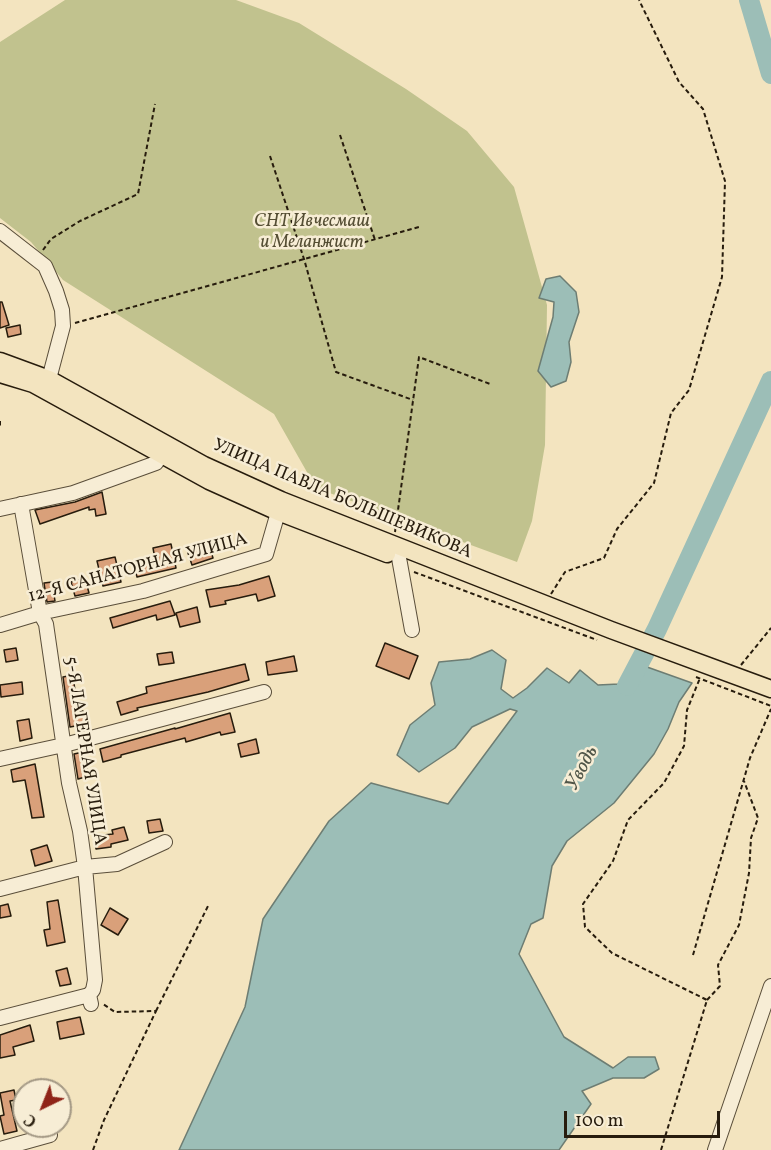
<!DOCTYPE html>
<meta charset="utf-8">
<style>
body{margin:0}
#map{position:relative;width:771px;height:1150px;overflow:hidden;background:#f3e4bf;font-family:Vollkorn,serif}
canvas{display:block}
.north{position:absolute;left:12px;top:1078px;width:60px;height:60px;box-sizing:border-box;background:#f7edd5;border:2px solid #a49985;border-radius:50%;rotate:223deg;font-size:16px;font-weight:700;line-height:24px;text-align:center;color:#271c0d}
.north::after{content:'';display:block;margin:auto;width:21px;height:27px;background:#8f2418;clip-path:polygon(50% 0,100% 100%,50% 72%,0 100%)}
.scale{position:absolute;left:564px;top:1111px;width:156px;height:27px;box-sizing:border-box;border:3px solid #271c0d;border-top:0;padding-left:8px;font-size:18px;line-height:21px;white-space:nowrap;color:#271c0d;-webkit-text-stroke:4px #f7edd5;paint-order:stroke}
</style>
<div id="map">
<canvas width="771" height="1150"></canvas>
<div class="north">С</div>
<div class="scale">100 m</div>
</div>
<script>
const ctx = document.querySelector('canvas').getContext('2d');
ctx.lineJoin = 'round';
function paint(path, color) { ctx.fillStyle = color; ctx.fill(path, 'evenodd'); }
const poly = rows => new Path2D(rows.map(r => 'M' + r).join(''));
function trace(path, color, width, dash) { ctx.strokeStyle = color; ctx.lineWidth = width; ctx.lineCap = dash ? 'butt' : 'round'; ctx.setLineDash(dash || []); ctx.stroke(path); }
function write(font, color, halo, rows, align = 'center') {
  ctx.font = font + ' Vollkorn,serif'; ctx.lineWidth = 5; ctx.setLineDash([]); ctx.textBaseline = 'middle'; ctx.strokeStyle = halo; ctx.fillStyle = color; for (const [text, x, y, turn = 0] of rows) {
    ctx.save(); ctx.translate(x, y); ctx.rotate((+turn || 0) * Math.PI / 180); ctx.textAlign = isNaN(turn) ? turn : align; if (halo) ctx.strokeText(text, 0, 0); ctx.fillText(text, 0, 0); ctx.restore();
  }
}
paint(poly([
 [65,0,236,0,299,23,406,89,467,131,514,187,547,305,545,445,532,521,517,562,316,488,274,414,63,280,31,242,0,218,0,42]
]), '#c1c28e');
const water = poly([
 [560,276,576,292,579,312,569,342,571,362,566,381,551,387,538,371,553,317,554,302,539,298,546,279,560,276],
 [492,650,506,660,501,689,513,698,527,688,547,668,569,683,580,670,598,685,619,684,633,662,692,683,679,702,668,729,654,754,614,803,567,841,552,866,543,918,531,924,519,954,564,1037,613,1068,628,1057,655,1057,659,1069,644,1078,613,1078,582,1091,591,1104,559,1150,179,1150,245,1007,263,919,329,821,371,783,448,804,517,711,510,709,472,727,455,748,419,772,397,755,410,725,435,705,431,683,439,662,470,659,492,650]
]);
paint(water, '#9cbeb7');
trace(water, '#6d7d73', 1.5);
trace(poly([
 [749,0,771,74],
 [627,686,657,629,771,381]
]), '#9cbeb7', 20);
const building = poly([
 [0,302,2,302,9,325,0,328,0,302],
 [20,325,21,334,8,337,6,328,20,325],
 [102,492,106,514,96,516,95,509,89,510,89,507,40,524,35,510,75,502,102,492],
 [171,544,176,568,137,577,134,564,155,559,153,548,171,544],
 [209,545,213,558,192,565,188,553,209,545],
 [115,557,121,582,103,586,97,561,115,557],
 [269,576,275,596,258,601,256,594,225,601,226,604,210,607,206,590,239,585,269,576],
 [85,578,89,593,75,596,71,582,85,578],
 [52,582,55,601,47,602,44,583,52,582],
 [170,601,175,615,157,620,156,615,113,628,110,618,170,601],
 [197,607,200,622,180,627,176,613,197,607],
 [385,643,418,656,409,679,376,666,385,643],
 [16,648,18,660,6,662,4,650,16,648],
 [172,652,174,663,159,665,157,654,172,652],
 [294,656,297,671,268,675,266,662,294,656],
 [245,664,249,680,208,692,137,708,138,710,121,715,117,702,147,693,146,687,245,664],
 [73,675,75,691,72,691,76,713,83,711,86,724,70,727,63,677,73,675],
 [22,682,23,694,1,697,0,685,22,682],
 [230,713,235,732,221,735,220,732,186,742,185,738,121,755,121,757,103,762,100,749,175,728,175,729,230,713],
 [29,719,32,738,20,741,17,721,29,719],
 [256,739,259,753,241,757,238,744,256,739],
 [83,752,89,776,78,779,74,754,83,752],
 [35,764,44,817,32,818,25,780,13,782,11,770,35,764],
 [160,819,163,831,149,833,147,821,160,819],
 [124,827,128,840,111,844,111,847,96,849,94,836,113,834,112,830,124,827],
 [47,845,52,861,35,866,31,850,47,845],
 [58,900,65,942,47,946,44,930,50,929,47,902,58,900],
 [8,904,11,916,0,918,0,906,8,904],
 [110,908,128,919,118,935,101,925,110,908],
 [67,968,71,984,60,986,56,971,67,968],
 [80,1017,84,1034,60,1039,57,1022,80,1017],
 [30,1025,34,1041,13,1047,15,1055,0,1058,0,1035,30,1025],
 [14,1090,16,1100,10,1101,17,1131,4,1134,0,1116,4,1115,0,1093,14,1090]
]);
paint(building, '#d9a07a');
trace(building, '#271c0d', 1.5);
const minor = poly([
 [0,231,45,266,56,291,62,310,63,326,49,379],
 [21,504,40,613,46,624,69,783,80,831,85,867,95,980,93,990,89,995,91,1004],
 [0,509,73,493,156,463,161,455],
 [399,558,412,630],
 [0,625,40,613,143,591,266,554,281,502],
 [0,759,68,744,264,692],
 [0,889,85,867,117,864,165,842],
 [0,1018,89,995],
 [0,1149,50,1135],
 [715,1150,771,986]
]);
const major = poly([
 [0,361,49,379,204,465,281,500,611,630,771,689],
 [0,374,33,384,209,481,278,512,387,554]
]);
trace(minor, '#5a4e3a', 16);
trace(major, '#271c0d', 19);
trace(poly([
 [340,135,375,240],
 [270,156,304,259,336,372,413,400],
 [43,250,51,239,80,221,138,194,155,104],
 [75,323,419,227],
 [0,421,0,427],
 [395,532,419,357,490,384],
 [414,572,597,640],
 [551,594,565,572,604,558,617,529,654,483,671,413,689,390,722,277,725,181,703,109,679,82,639,0],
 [741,665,771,628],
 [696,677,771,706],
 [693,955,750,758,771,709],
 [707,1000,720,986,718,965,739,925,749,873,751,838,758,818,744,781],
 [156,1011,208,906],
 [93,1150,104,1120,156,1011,115,1012,103,1004],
 [661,1150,707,1000,612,953,585,927,583,904,613,861,628,820,664,783,684,746,687,710,700,678]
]), '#271c0d', 2, [4.5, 3]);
trace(minor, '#f7edd5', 14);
trace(major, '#f3e4bf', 16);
write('italic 18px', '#554e34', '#f7edd5', [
 ["СНТ Ивчесмаш",312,223],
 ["и Меланжист",312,244]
]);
write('18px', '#271c0d', '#f7edd5', [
 ["УЛИЦА ПАВЛА БОЛЬШЕВИКОВА",342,500,23],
 ["12-Я САНАТОРНАЯ УЛИЦА",138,569,-15],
 ["5-Я ЛАГЕРНАЯ УЛИЦА",84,751,81]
]);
write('italic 20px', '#505548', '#f7edd5', [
 ["Уводь",583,769,-62]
]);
</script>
